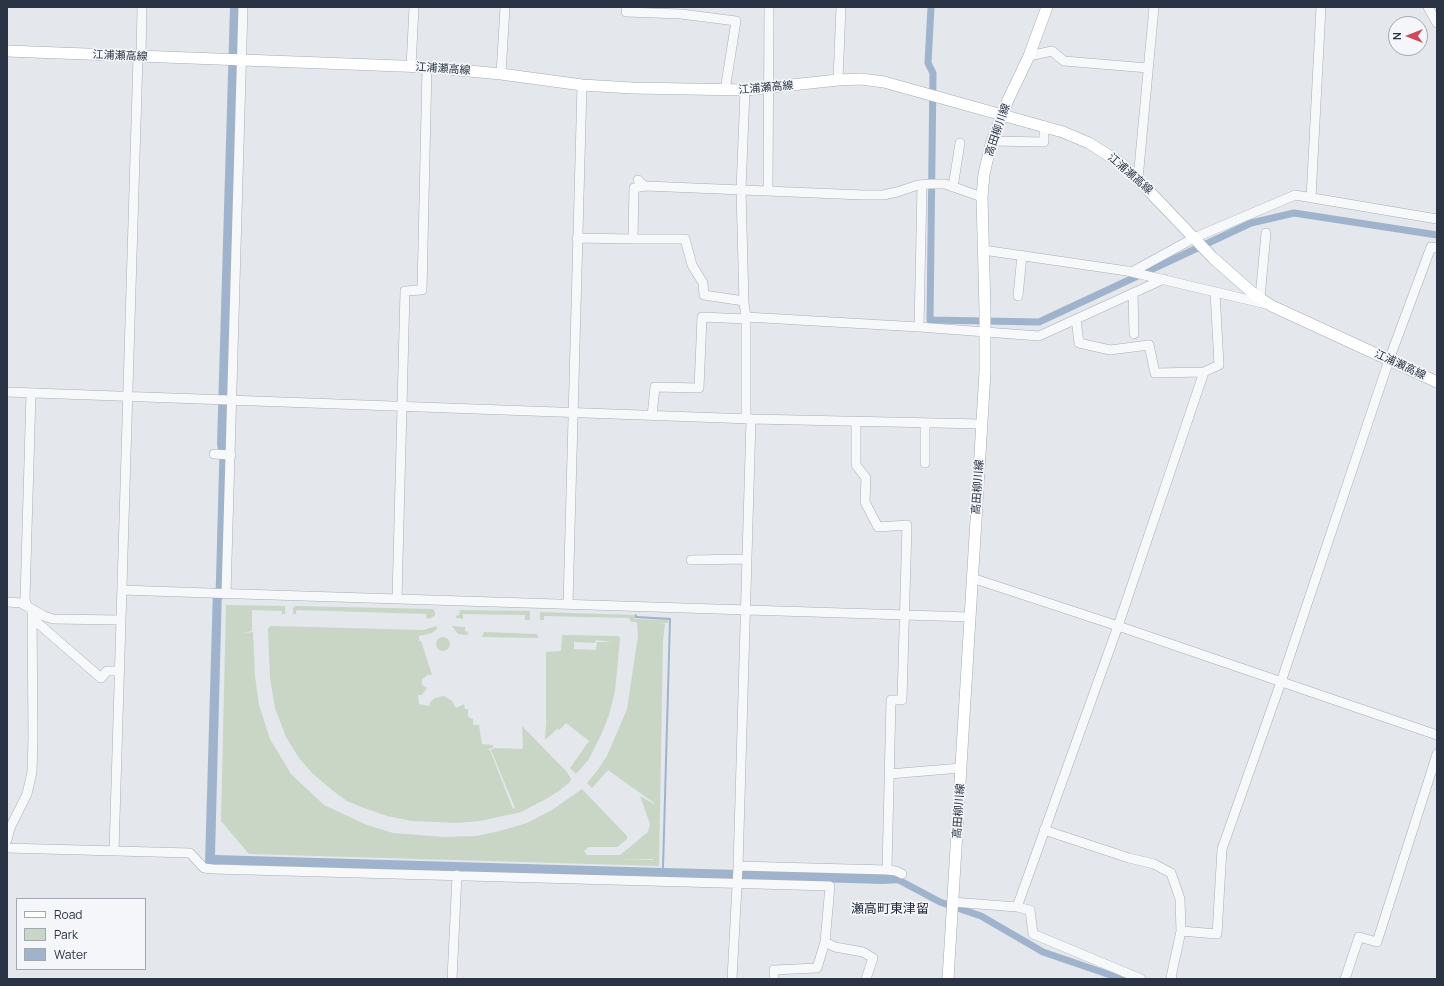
<!DOCTYPE html>
<meta charset="utf-8">
<style>
body{margin:0}
#map{position:relative;width:1444px;height:986px;overflow:hidden;background:#e4e7ec;font-family:Manrope,sans-serif}
canvas{display:block}
.frame{position:absolute;inset:0;border:8px solid #2b3445;pointer-events:none}
.legend{position:absolute;left:16px;top:898px;width:130px;height:72px;box-sizing:border-box;background:#f4f6f9;border:1px solid #a4a8b1;margin:0;padding:5px 7px;list-style:none;font-size:12px;color:#2b3445}
.legend li{display:flex;align-items:center;gap:8px;height:20px}
.legend b{width:20px;border:1px solid #a4a8b1}
.north{position:absolute;left:1388px;top:16px;width:40px;height:40px;box-sizing:border-box;background:#f4f6f9;border:1px solid #a4a8b1;border-radius:50%;rotate:270deg;font-size:11px;font-weight:700;line-height:16px;text-align:center;color:#2b3445}
.north::after{content:'';display:block;margin:auto;width:14px;height:18px;background:#d1495b;clip-path:polygon(50% 0,100% 100%,50% 72%,0 100%)}
</style>
<div id="map">
<canvas width="1444" height="986"></canvas>
<div class="frame"></div>
<ul class="legend">
<li><b style="height:5px;background:#fff"></b>Road</li>
<li><b style="height:11px;background:#c9d6c5"></b>Park</li>
<li><b style="height:11px;background:#9fb4cc"></b>Water</li>
</ul>
<div class="north">N</div>
</div>
<script>
const ctx = document.querySelector('canvas').getContext('2d');
ctx.lineJoin = 'round';
function paint(path, color) { ctx.fillStyle = color; ctx.fill(path, 'evenodd'); }
const poly = rows => new Path2D(rows.map(r => 'M' + r).join(''));
function trace(path, color, width, dash) { ctx.strokeStyle = color; ctx.lineWidth = width; ctx.lineCap = dash ? 'butt' : 'round'; ctx.setLineDash(dash || []); ctx.stroke(path); }
function write(font, color, halo, rows, align = 'center') {
  ctx.font = font + ' Manrope,"Noto Sans JP",sans-serif'; ctx.lineWidth = 3.5; ctx.setLineDash([]); ctx.textBaseline = 'middle'; ctx.strokeStyle = halo; ctx.fillStyle = color; for (const [text, x, y, turn = 0] of rows) {
    ctx.save(); ctx.translate(x, y); ctx.rotate((+turn || 0) * Math.PI / 180); ctx.textAlign = isNaN(turn) ? turn : align; if (halo) ctx.strokeText(text, 0, 0); ctx.fillText(text, 0, 0); ctx.restore();
  }
}
paint(poly([
 [226,605,285,606,285,614,282,614,282,611,252,610,252,631,243,633,253,632,255,676,259,705,270,739,291,774,324,805,367,825,393,833,444,837,476,836,500,831,527,823,552,810,582,789,627,836,627,838,626,840,617,847,589,847,584,851,589,857,588,855,620,855,648,832,650,824,640,796,654,804,653,859,616,859,653,860,654,803,608,770,592,788,587,783,597,771,607,756,627,709,638,636,637,622,631,622,629,618,544,616,544,620,540,620,540,612,635,615,635,619,668,620,668,623,660,623,665,624,663,641,659,866,249,854,221,821],
 [295,606,433,609,435,612,435,615,431,618,427,619,426,614,298,610,296,611,296,614,293,614,293,608],
 [460,610,530,611,530,620,525,620,525,615,463,614,463,619,456,618,456,616,459,615],
 [271,626,424,630,436,626,437,627,437,629,432,633,419,636,419,641,421,641,432,675,428,675,422,679,422,685,427,688,422,695,418,695,419,704,429,706,431,701,435,698,444,696,452,701,456,708,464,704,465,709,468,709,468,717,473,719,473,725,479,725,482,744,493,745,493,748,487,749,490,750,513,809,515,808,491,750,495,748,522,749,523,745,522,726,567,772,571,779,570,782,559,791,544,800,521,812,480,821,457,823,412,821,387,816,364,808,347,801,332,790,312,773,299,758,286,737,275,708,270,678,268,631,268,628],
 [452,626,465,627,465,631,468,632,468,635,458,634],
 [484,632,536,634,538,635,538,638,482,637],
 [562,635,616,636,619,636,620,639,615,691,609,715,601,735,589,759,576,774,570,768,589,741,566,723,559,730,557,729,545,740,546,723,548,721,546,722,546,652,561,651],
 [596,640,612,642,597,642,596,650,574,649,574,642,595,643],
 '436 644a7 7 0 1 1 14 0a7 7 0 1 1-14 0Z'
]), '#c9d6c5');
paint(poly([
 [230,7,240,7,227,446,225,458,218,450,217,444],
 [213,588,222,588,215,855,662,868,669,620,635,618,635,614,637,615,637,616,671,618,664,868,894,874,904,879,902,883,883,884,205,864]
]), '#9fb4cc');
trace(poly([
 [931,7,928,63,933,73,930,320,1039,322,1251,223,1294,213,1437,235],
 [219,597,223,451],
 [895,878,940,902,981,916,1043,952,1122,979]
]), '#9fb4cc', 7);
const minor = poly([
 [627,7,626,12,681,14,736,21,725,90],
 [1428,7,1437,23],
 [1029,56,1052,51,1064,61,1148,68],
 [141,57,142,7],
 [411,67,414,7],
 [501,74,505,7],
 [838,80,841,7],
 [745,90,741,190,744,303,746,317,746,419],
 [992,141,1044,142,1044,126],
 [1138,179,1154,7],
 [638,180,641,183,646,186,863,195,883,195,897,192,918,185,930,184,945,184,982,197],
 [953,187,960,143],
 [768,191,769,7],
 [1311,198,1321,7],
 [577,238,633,239,634,188,646,186],
 [633,239,685,239,692,265,703,283,704,295,744,301],
 [983,250,1127,271,1266,304],
 [1132,272,1194,238,1295,195,1437,219],
 [1133,293,1134,334],
 [1018,296,1022,255],
 [1260,298,1266,233],
 [746,317,919,327,1039,336,1164,279],
 [1076,319,1079,343,1110,350,1149,345,1155,373,1204,372,1219,365,1215,292],
 [919,327,922,185],
 [7,392,751,419,982,424],
 [652,416,655,387,699,388,702,317,746,319],
 [856,421,856,465,866,478,865,502,878,527,907,525,902,700,891,700,887,870],
 [214,454,231,455],
 [925,463,925,423],
 [691,560,746,559],
 [972,578,1118,626,1437,735],
 [122,590,209,593,970,617],
 [226,594,243,7],
 [397,599,405,291,422,290,427,67],
 [7,602,21,603,44,616,53,619,121,620],
 [568,604,582,85],
 [27,606,25,599,31,393],
 [32,618,101,678,107,671,120,671],
 [889,774,961,768],
 [1044,830,1129,858,1154,864,1171,873,1180,899,1181,931],
 [7,840,10,828,27,794,32,772,33,739,32,610],
 [7,848,190,853,204,868,213,869,830,886,825,942,835,947,863,952,873,958,866,979],
 [114,851,138,57],
 [738,866,887,870,896,871,902,874],
 [952,902,1017,907,1030,910,1033,934,1141,979],
 [1017,907,1118,626,1204,372],
 [452,979,457,875],
 [732,979,738,867,751,419],
 [774,979,774,970,817,968,825,942],
 [1172,979,1171,977,1181,931,1217,934,1222,849,1281,682,1389,360,1431,247,1437,248],
 [1345,979,1359,937,1377,942,1437,754]
]);
const major = poly([
 [7,51,427,67,501,74,582,85,632,88,745,90,838,80,861,79,884,82,1063,132,1089,143,1122,164,1150,192,1213,258,1255,295,1272,306,1437,382],
 [948,979,985,372,985,310,982,197,984,174,991,144,1008,100,1029,56,1047,7]
]);
trace(minor, '#a9aeb7', 10);
trace(major, '#a3abb8', 12);
trace(minor, '#f7f8fa', 9);
trace(major, '#fff', 11);
write('11px', '#2b3445', '#f4f6f9', [
 ["江浦瀬高線",120,56,2],
 ["江浦瀬高線",443,69,4],
 ["江浦瀬高線",766,88,-5],
 ["高田柳川線",998,130,-71],
 ["江浦瀬高線",1130,174,41],
 ["江浦瀬高線",1400,365,25],
 ["高田柳川線",978,487,-86],
 ["高田柳川線",959,811,-86]
]);
write('13px', '#1d2536', '#f4f6f9', [
 ["瀬高町東津留",890,909]
]);
</script>
